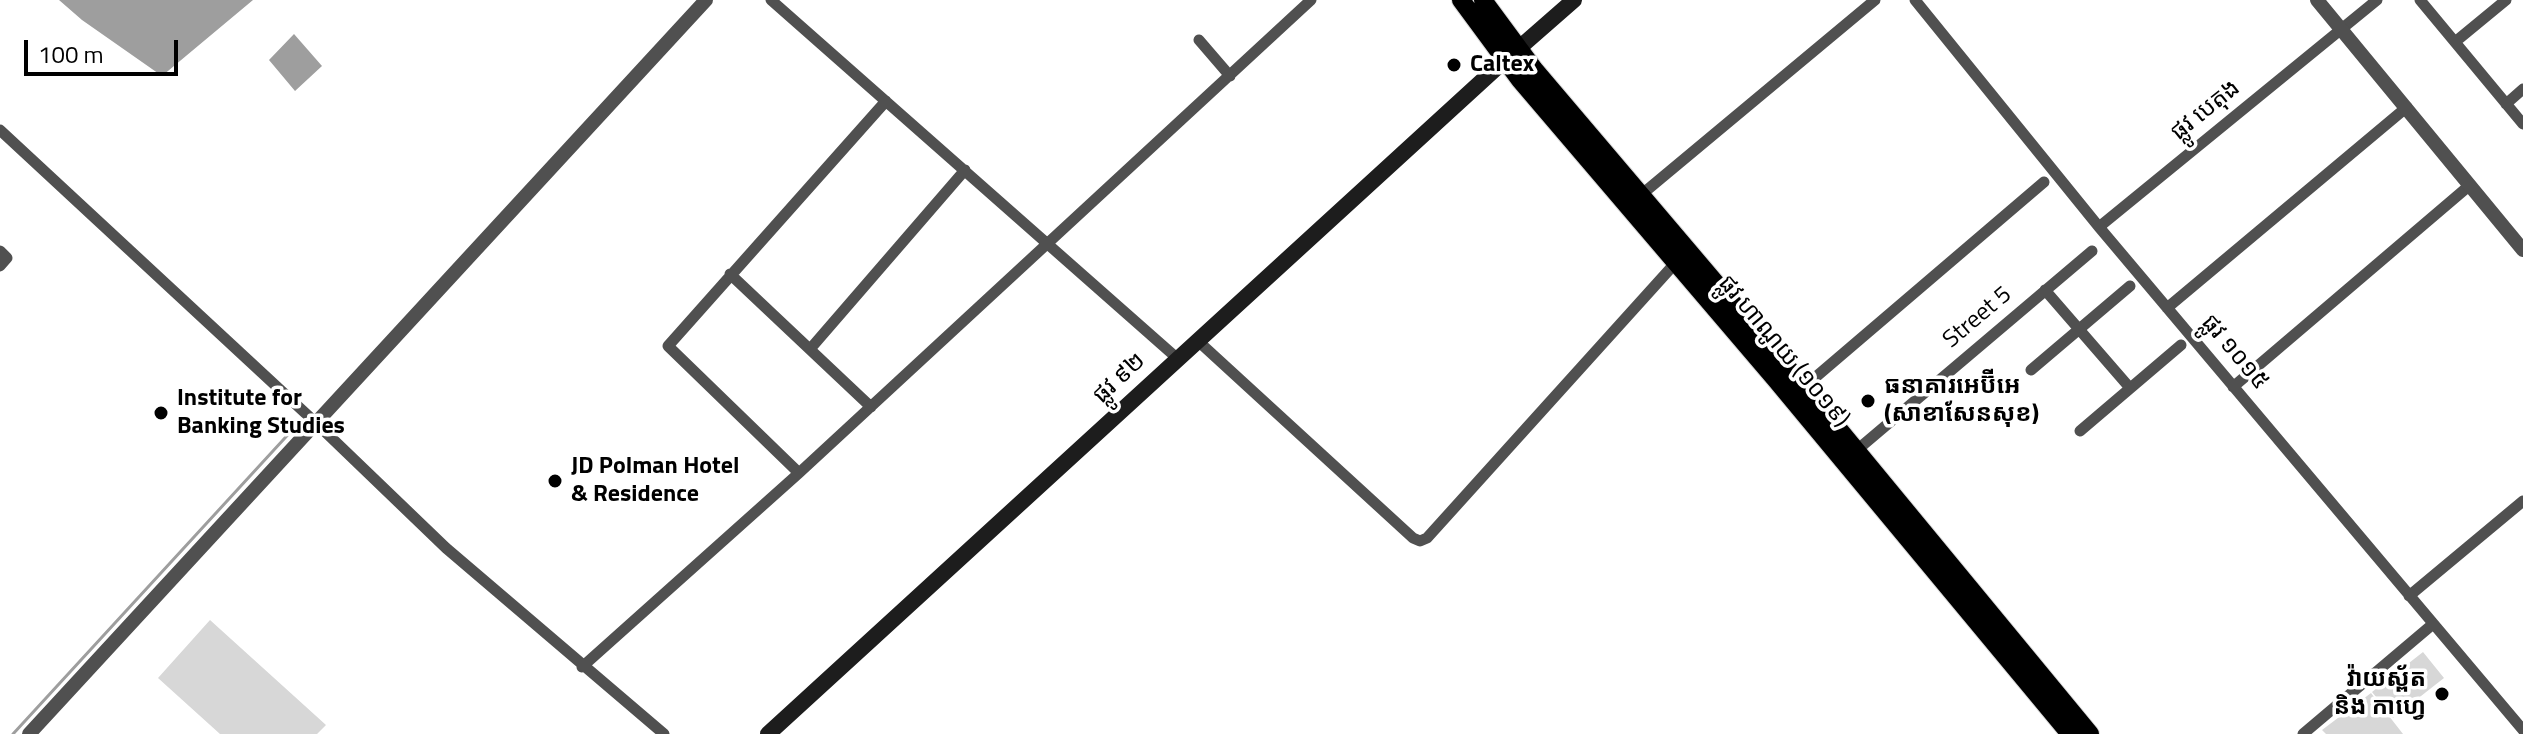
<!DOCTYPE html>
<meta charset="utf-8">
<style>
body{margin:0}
#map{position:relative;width:2523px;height:734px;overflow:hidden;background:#fff;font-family:"Titillium Web",sans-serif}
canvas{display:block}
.scale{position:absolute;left:24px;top:40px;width:154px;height:36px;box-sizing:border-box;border:4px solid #000;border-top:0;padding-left:10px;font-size:24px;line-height:28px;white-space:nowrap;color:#000;-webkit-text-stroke:6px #fff;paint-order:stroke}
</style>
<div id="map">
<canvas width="2523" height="734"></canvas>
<div class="scale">100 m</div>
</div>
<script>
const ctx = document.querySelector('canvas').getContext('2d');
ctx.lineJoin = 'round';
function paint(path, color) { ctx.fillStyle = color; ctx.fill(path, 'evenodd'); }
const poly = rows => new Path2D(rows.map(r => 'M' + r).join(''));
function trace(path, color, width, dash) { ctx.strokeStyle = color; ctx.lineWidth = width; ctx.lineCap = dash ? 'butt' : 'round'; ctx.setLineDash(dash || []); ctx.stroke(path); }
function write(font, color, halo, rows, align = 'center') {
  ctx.font = font + ' "Titillium Web","Noto Sans Khmer",sans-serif'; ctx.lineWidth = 7; ctx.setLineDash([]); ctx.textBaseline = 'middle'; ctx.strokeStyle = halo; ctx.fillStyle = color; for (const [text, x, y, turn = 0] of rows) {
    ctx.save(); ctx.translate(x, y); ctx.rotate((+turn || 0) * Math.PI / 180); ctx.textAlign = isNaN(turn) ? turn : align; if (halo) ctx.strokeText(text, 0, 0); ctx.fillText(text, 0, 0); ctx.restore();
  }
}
paint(poly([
 [210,620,326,725,317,734,220,734,158,678],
 [2423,652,2444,678,2393,718,2372,692],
 [2371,693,2403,734,2326,734,2322,730]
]), '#d7d7d7');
paint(poly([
 [59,0,253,0,162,76,82,20],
 [294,34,322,66,295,91,269,60]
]), '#9e9e9e');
trace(poly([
 [13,734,295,427]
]), '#9e9e9e', 3);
const primary = poly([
 [1461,0,1520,80,1776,380,2070,734],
 [1483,0,1534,69,1804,387,2090,734]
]);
trace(primary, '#dbdbdb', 20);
trace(poly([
 [771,0,1178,359],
 [1915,0,2099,227,2523,730],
 [2420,0,2523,124],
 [1199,40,1230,76],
 [2455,42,2506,0],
 [2506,104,2523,89],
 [0,130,316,423,446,548,664,734],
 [1641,195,1875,0],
 [2099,227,2377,0],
 [0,251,7,258,0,266],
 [730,274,871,407],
 [2045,290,2130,388],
 [2167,308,2407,107],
 [1198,341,1413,538,1420,541,1427,538,1679,259],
 [811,348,965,170],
 [2031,370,2130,286],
 [1804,387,2044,182],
 [2233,387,2470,185],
 [2080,431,2181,345],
 [1857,450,2092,251],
 [799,473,668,346,886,101],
 [2409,596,2523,501],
 [582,667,799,473,1311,0],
 [2303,734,2433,624]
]), '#505050', 11);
trace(poly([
 [2317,0,2523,250],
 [29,734,706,0]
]), '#505050', 14);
trace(poly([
 [1518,49,1574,0],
 [768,734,1505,60]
]), '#1d1d1d', 16);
trace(primary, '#000', 18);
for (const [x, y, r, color] of [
 [1454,65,8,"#000"],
 [1868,401,8,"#000"],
 [161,413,8,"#000"],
 [555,481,8,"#000"],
 [2442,694,8,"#000"]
]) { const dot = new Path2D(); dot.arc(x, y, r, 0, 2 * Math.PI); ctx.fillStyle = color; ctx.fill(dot); trace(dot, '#fff', 3); }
write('bold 24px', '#000', '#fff', [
 ["Caltex",1470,65],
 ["ធនាគារអេប៊ីអេ",1884,387],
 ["(សាខាសែនសុខ)",1884,415],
 ["Institute for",177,399],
 ["Banking Studies",177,427],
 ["JD Polman Hotel",571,467],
 ["& Residence",571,495],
 ["វ៉ាយស្ព័ត",2426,680,"right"],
 ["និង កាហ្វេ",2426,708,"right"]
], 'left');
write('24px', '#000', '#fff', [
 ["ផ្លូវ បេតុង",2206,111,-39],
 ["Street 5",1978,318,-40],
 ["ផ្លូវ ហាណូយ (១០១៩)",1783,352,50],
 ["ផ្លូវ ១០១៥",2234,353,50],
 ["ផ្លូវ ៩២",1120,379,-43]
]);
</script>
